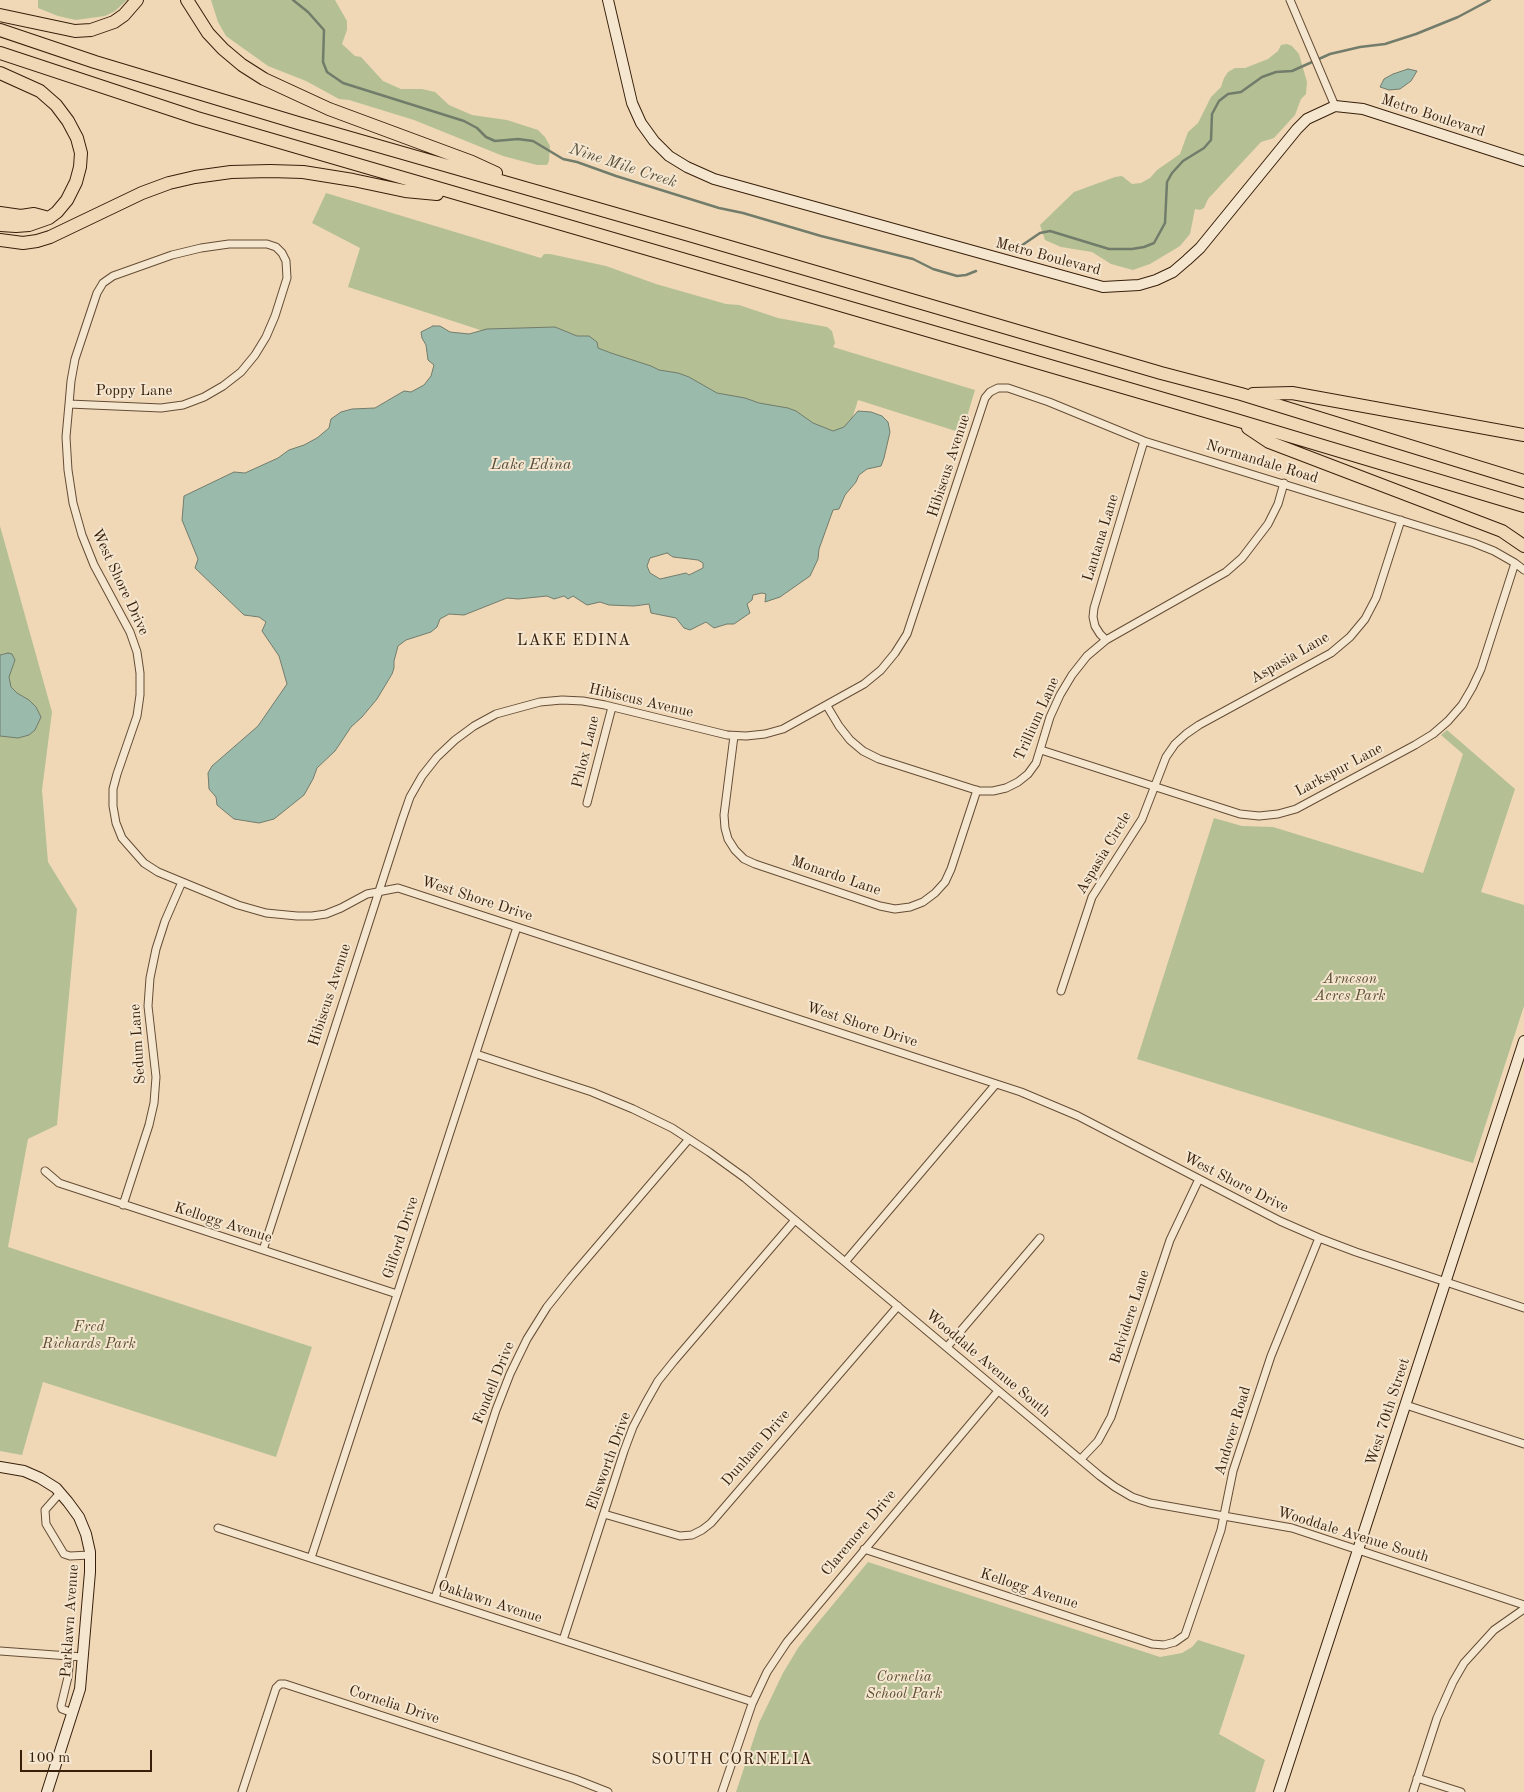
<!DOCTYPE html>
<style>
body{margin:0}
#map{position:relative;width:1524px;height:1792px;overflow:hidden;background:#f0d8b7;font-family:"Old Standard TT",serif}
canvas{display:block}
.scale{position:absolute;left:20px;top:1750px;width:132px;height:22px;box-sizing:border-box;border:2px solid #371f0a;border-top:0;padding-left:6px;font-size:15px;line-height:18px;white-space:nowrap;color:#371f0a;-webkit-text-stroke:4px #f5e6d0;paint-order:stroke}
</style>
<div id="map">
<canvas width="1524" height="1792"></canvas>
<div class="scale">100 m</div>
</div>
<script>
const ctx = document.querySelector('canvas').getContext('2d');
ctx.lineJoin = 'round';
function paint(path, color) { ctx.fillStyle = color; ctx.fill(path, 'evenodd'); }
const poly = rows => new Path2D(rows.map(r => 'M' + r).join(''));
function trace(path, color, width, dash) { ctx.strokeStyle = color; ctx.lineWidth = width; ctx.lineCap = dash ? 'butt' : 'round'; ctx.setLineDash(dash || []); ctx.stroke(path); }
function write(font, color, halo, rows, align = 'center') {
  ctx.font = font + ' "Old Standard TT",serif'; ctx.lineWidth = 4; ctx.setLineDash([]); ctx.textBaseline = 'middle'; ctx.strokeStyle = halo; ctx.fillStyle = color; for (const [text, x, y, turn = 0] of rows) {
    ctx.save(); ctx.translate(x, y); ctx.rotate((+turn || 0) * Math.PI / 180); ctx.textAlign = isNaN(turn) ? turn : align; if (halo) ctx.strokeText(text, 0, 0); ctx.fillText(text, 0, 0); ctx.restore();
  }
}
paint(poly([
 [38,0,127,0,115,11,105,16,76,20,58,16,38,8],
 [211,0,335,0,347,21,347,30,342,44,355,56,361,57,383,81,401,89,422,89,435,92,449,105,472,115,507,120,538,130,545,137,550,146,549,161,547,165,537,165,503,156,414,120,349,100,339,99,306,81,268,66,226,36,218,22],
 [1287,44,1292,46,1299,54,1307,82,1306,94,1301,99,1295,115,1274,138,1261,142,1208,199,1204,208,1200,210,1195,209,1190,234,1180,246,1150,264,1133,270,1111,264,1092,252,1061,247,1045,240,1040,225,1074,192,1115,177,1122,176,1132,184,1141,183,1150,178,1157,170,1180,154,1188,132,1198,123,1211,97,1221,87,1224,78,1228,72,1235,68,1245,68,1268,59,1278,51,1281,45],
 [326,193,541,258,544,254,550,254,606,266,656,284,726,304,739,305,778,318,827,327,832,331,835,343,833,347,975,390,962,433,858,400,843,448,348,287,360,248,312,223],
 [0,526,52,712,42,790,48,862,77,909,57,1125,28,1139,8,1247,312,1347,276,1457,43,1382,22,1455,0,1451],
 [1447,730,1515,789,1481,892,1524,905,1524,1006,1473,1163,1137,1059,1214,818,1242,826,1273,827,1423,873,1463,754,1441,735],
 [868,1562,1160,1657,1182,1653,1192,1647,1198,1640,1245,1655,1219,1734,1265,1760,1255,1792,736,1792,759,1723,783,1673,798,1648,816,1625]
]), '#b4c093');
const water = poly([
 [1408,69,1417,71,1411,81,1400,89,1389,90,1380,87,1384,79,1393,74,1408,69],
 [433,326,440,326,450,332,469,334,487,329,555,327,577,336,589,336,597,342,598,348,611,353,651,366,659,370,678,373,689,377,717,393,745,398,759,403,788,408,796,411,813,423,833,431,844,427,858,411,871,412,882,416,888,422,890,432,884,458,881,466,867,469,859,475,856,482,845,495,839,509,833,510,819,549,818,559,810,576,780,597,765,602,766,594,762,593,753,595,752,600,747,604,750,613,734,624,727,624,714,628,706,622,690,630,684,628,676,618,651,613,649,604,634,606,609,605,600,602,587,605,573,596,568,599,564,596,554,599,547,596,518,599,507,598,464,615,449,614,440,619,437,627,431,632,406,640,398,646,394,661,394,668,392,674,377,699,362,717,351,727,335,751,317,768,313,779,304,795,274,819,259,823,234,819,217,805,216,797,209,789,208,773,212,766,258,726,287,684,279,656,262,631,266,622,259,617,244,615,195,568,198,559,182,520,184,496,234,472,245,473,278,458,289,450,304,445,317,438,329,428,331,419,341,412,352,409,375,408,404,391,411,392,424,385,431,376,434,365,428,360,426,345,422,338,421,332,433,326],
 [667,553,673,557,698,560,703,563,703,568,689,575,686,573,660,579,650,573,647,566,650,558,667,553],
 [8,653,12,654,15,660,9,677,11,687,17,693,29,700,36,707,41,717,35,730,29,735,18,738,0,736,0,655,8,653]
]);
paint(water, '#9abaac');
trace(water, '#727c6b', 1);
trace(poly([
 [293,0,308,12,324,30,323,62,327,72,343,83,464,121,477,128,486,137,495,141,518,139,533,141,563,159,577,162,616,176,719,208,743,213,821,236,913,259,933,269,957,276,966,275,976,271],
 [1018,248,1040,233,1050,231,1109,249,1132,249,1144,247,1154,243,1165,223,1167,182,1172,173,1183,161,1204,148,1211,140,1212,114,1219,101,1228,94,1241,92,1262,77,1276,72,1292,71,1330,54,1360,47,1385,44,1416,34,1458,17,1490,0]
]), '#727c6b', 2.5);
const street = poly([
 [1290,0,1335,106],
 [69,404,161,408,183,405,204,397,223,386,241,372,255,355,266,337,275,316,287,278,286,261,282,253,276,247,267,244,229,244,201,248,172,255,113,276,103,283,97,293,75,359,71,381,69,404,66,437,68,470,73,503,82,535,94,565,130,632,137,652,140,673,140,695,137,716,117,774,113,789,113,806,116,823,122,838,144,863,158,872,238,905,266,913,297,916,312,916,326,914,341,908,367,894,398,888,1021,1092,1078,1116,1280,1221,1319,1238,1356,1252,1524,1308],
 [1106,640,1100,634,1095,626,1093,617,1094,608,1144,441],
 [827,706,839,726,850,740,863,751,879,759,979,791,993,791,1006,788,1018,782,1028,774,1036,763,1050,717,1060,695,1072,675,1087,656,1106,640,1226,572,1242,558,1268,524,1278,504,1284,483],
 [734,736,724,815,725,828,728,839,735,850,744,859,755,864,880,906,895,909,910,907,923,902,935,893,945,882,951,869,977,790],
 [1041,750,1240,814,1259,816,1278,814,1296,809,1415,745,1433,734,1448,721,1462,705,1472,688,1481,669,1515,563],
 [587,803,612,707],
 [1061,991,1092,897,1142,819,1166,757,1175,744,1186,734,1199,725,1331,653,1350,637,1365,619,1376,598,1401,520],
 [476,1054,592,1092,633,1109,672,1128,709,1152,745,1178,1100,1476,1115,1487,1132,1497,1150,1503,1292,1528,1524,1605],
 [45,1171,59,1183,397,1294],
 [123,1205,149,1125,154,1103,156,1077,148,1006,150,978,156,949,165,921,182,882],
 [263,1250,402,820,410,797,422,776,437,757,455,740,474,726,496,714,540,702,562,700,583,701,605,705,727,735,746,736,765,734,783,729,864,684,881,670,895,653,907,634,985,398,990,392,998,388,1008,388,1049,402,1144,441,1474,543,1494,551,1515,563,1524,570],
 [845,1262,996,1084],
 [947,1347,1040,1238],
 [1406,1405,1524,1444],
 [1081,1459,1098,1441,1111,1417,1170,1240,1199,1179],
 [60,1493,45,1510,46,1524,64,1554,70,1556,90,1555],
 [604,1514,680,1536,692,1535,702,1530,711,1523,898,1306],
 [218,1528,753,1702],
 [864,1549,1152,1644,1164,1645,1175,1642,1185,1635,1221,1530,1233,1471,1271,1356,1319,1238],
 [311,1558,517,927],
 [435,1598,496,1410,510,1374,527,1339,547,1307,571,1277,689,1139],
 [563,1640,624,1451,633,1427,645,1404,658,1381,674,1361,795,1220],
 [0,1651,83,1657],
 [70,1656,68,1677,61,1706,62,1709,73,1713],
 [1417,1778,1461,1792],
 [242,1792,276,1688,280,1684,285,1684,575,1779,608,1792],
 [722,1792,752,1704,767,1672,787,1642,998,1391],
 [1413,1792,1437,1718,1453,1682,1464,1663,1494,1630,1524,1609]
]);
const secondary = poly([
 [608,0,632,103,641,123,654,141,669,156,687,167,714,179,1103,287,1139,285,1156,280,1173,272,1187,260,1200,248,1297,129,1307,119,1335,106,1363,109,1524,161],
 [0,1467,24,1471,40,1478,56,1488,68,1502,79,1517,86,1534,90,1552,90,1572,80,1689,47,1792],
 [1279,1792,1524,1041]
]);
const highway = poly([
 [187,0,208,33,223,49,242,65,264,79,329,109,472,162,496,173],
 [0,15,75,31,91,30,114,22,124,15,137,0],
 [0,30,95,62,298,123,689,235,1161,373,1241,394,1524,481],
 [0,53,197,118,1236,420,1524,506],
 [0,73,40,91,56,105,68,121,77,138,81,153,80,167,76,182,67,200,57,212,49,218,29,225,16,226,0,225],
 [0,213,21,216,34,214,49,218],
 [0,240,23,243,37,241,50,237,142,193,169,183,195,177,231,172,270,171,303,172,353,180,405,191,437,194],
 [1253,394,1292,393,1524,435],
 [1248,428,1269,442,1502,531,1524,546]
]);
trace(street, '#654d35', 9);
trace(secondary, '#371f0a', 12);
trace(highway, '#371f0a', 14);
trace(street, '#f5e6d0', 7);
trace(secondary, '#f5e6d0', 10);
trace(highway, '#f0d8b7', 12);
write('15px', '#371f0a', '#f5e6d0', [
 ["Metro Boulevard",1433,116,18],
 ["Metro Boulevard",1048,257,15],
 ["Poppy Lane",134,391],
 ["Normandale Road",1262,462,17],
 ["Hibiscus Avenue",949,466,-72],
 ["Lantana Lane",1101,538,-73],
 ["West Shore Drive",120,582,65],
 ["Aspasia Lane",1290,658,-30],
 ["Hibiscus Avenue",641,701,13],
 ["Trillium Lane",1037,719,-66],
 ["Phlox Lane",586,752,-76],
 ["Larkspur Lane",1339,770,-28],
 ["Aspasia Circle",1104,853,-59],
 ["Monardo Lane",836,876,19],
 ["West Shore Drive",477,899,18],
 ["Hibiscus Avenue",330,995,-72],
 ["West Shore Drive",862,1025,18],
 ["Sedum Lane",138,1044,-94],
 ["West Shore Drive",1236,1183,27],
 ["Kellogg Avenue",223,1223,18],
 ["Gilford Drive",401,1238,-72],
 ["Belvidere Lane",1130,1317,-72],
 ["Wooddale Avenue South",988,1364,40],
 ["Fondell Drive",494,1383,-68],
 ["West 70th Street",1388,1412,-72],
 ["Andover Road",1233,1431,-73],
 ["Dunham Drive",756,1448,-49],
 ["Ellsworth Drive",609,1461,-70],
 ["Claremore Drive",859,1533,-50],
 ["Wooddale Avenue South",1353,1535,17],
 ["Kellogg Avenue",1029,1589,18],
 ["Oaklawn Avenue",490,1602,18],
 ["Parklawn Avenue",70,1621,-86],
 ["Cornelia Drive",394,1705,18]
]);
write('italic 15px', '#5c4f33', '#f5e6d0', [
 ["Arneson",1350,979],
 ["Acres Park",1350,996],
 ["Fred",89,1327],
 ["Richards Park",89,1344],
 ["Cornelia",904,1677],
 ["School Park",904,1694]
]);
write('italic 16px', '#554e3b', '#f5e6d0', [
 ["Nine Mile Creek",623,166,18],
 ["Lake Edina",531,465]
]);
ctx.letterSpacing = '1px';
write('16px', '#371f0a', '#f5e6d0', [
 ["LAKE EDINA",574,641],
 ["SOUTH CORNELIA",732,1760]
]);
ctx.letterSpacing = '0px';
</script>
